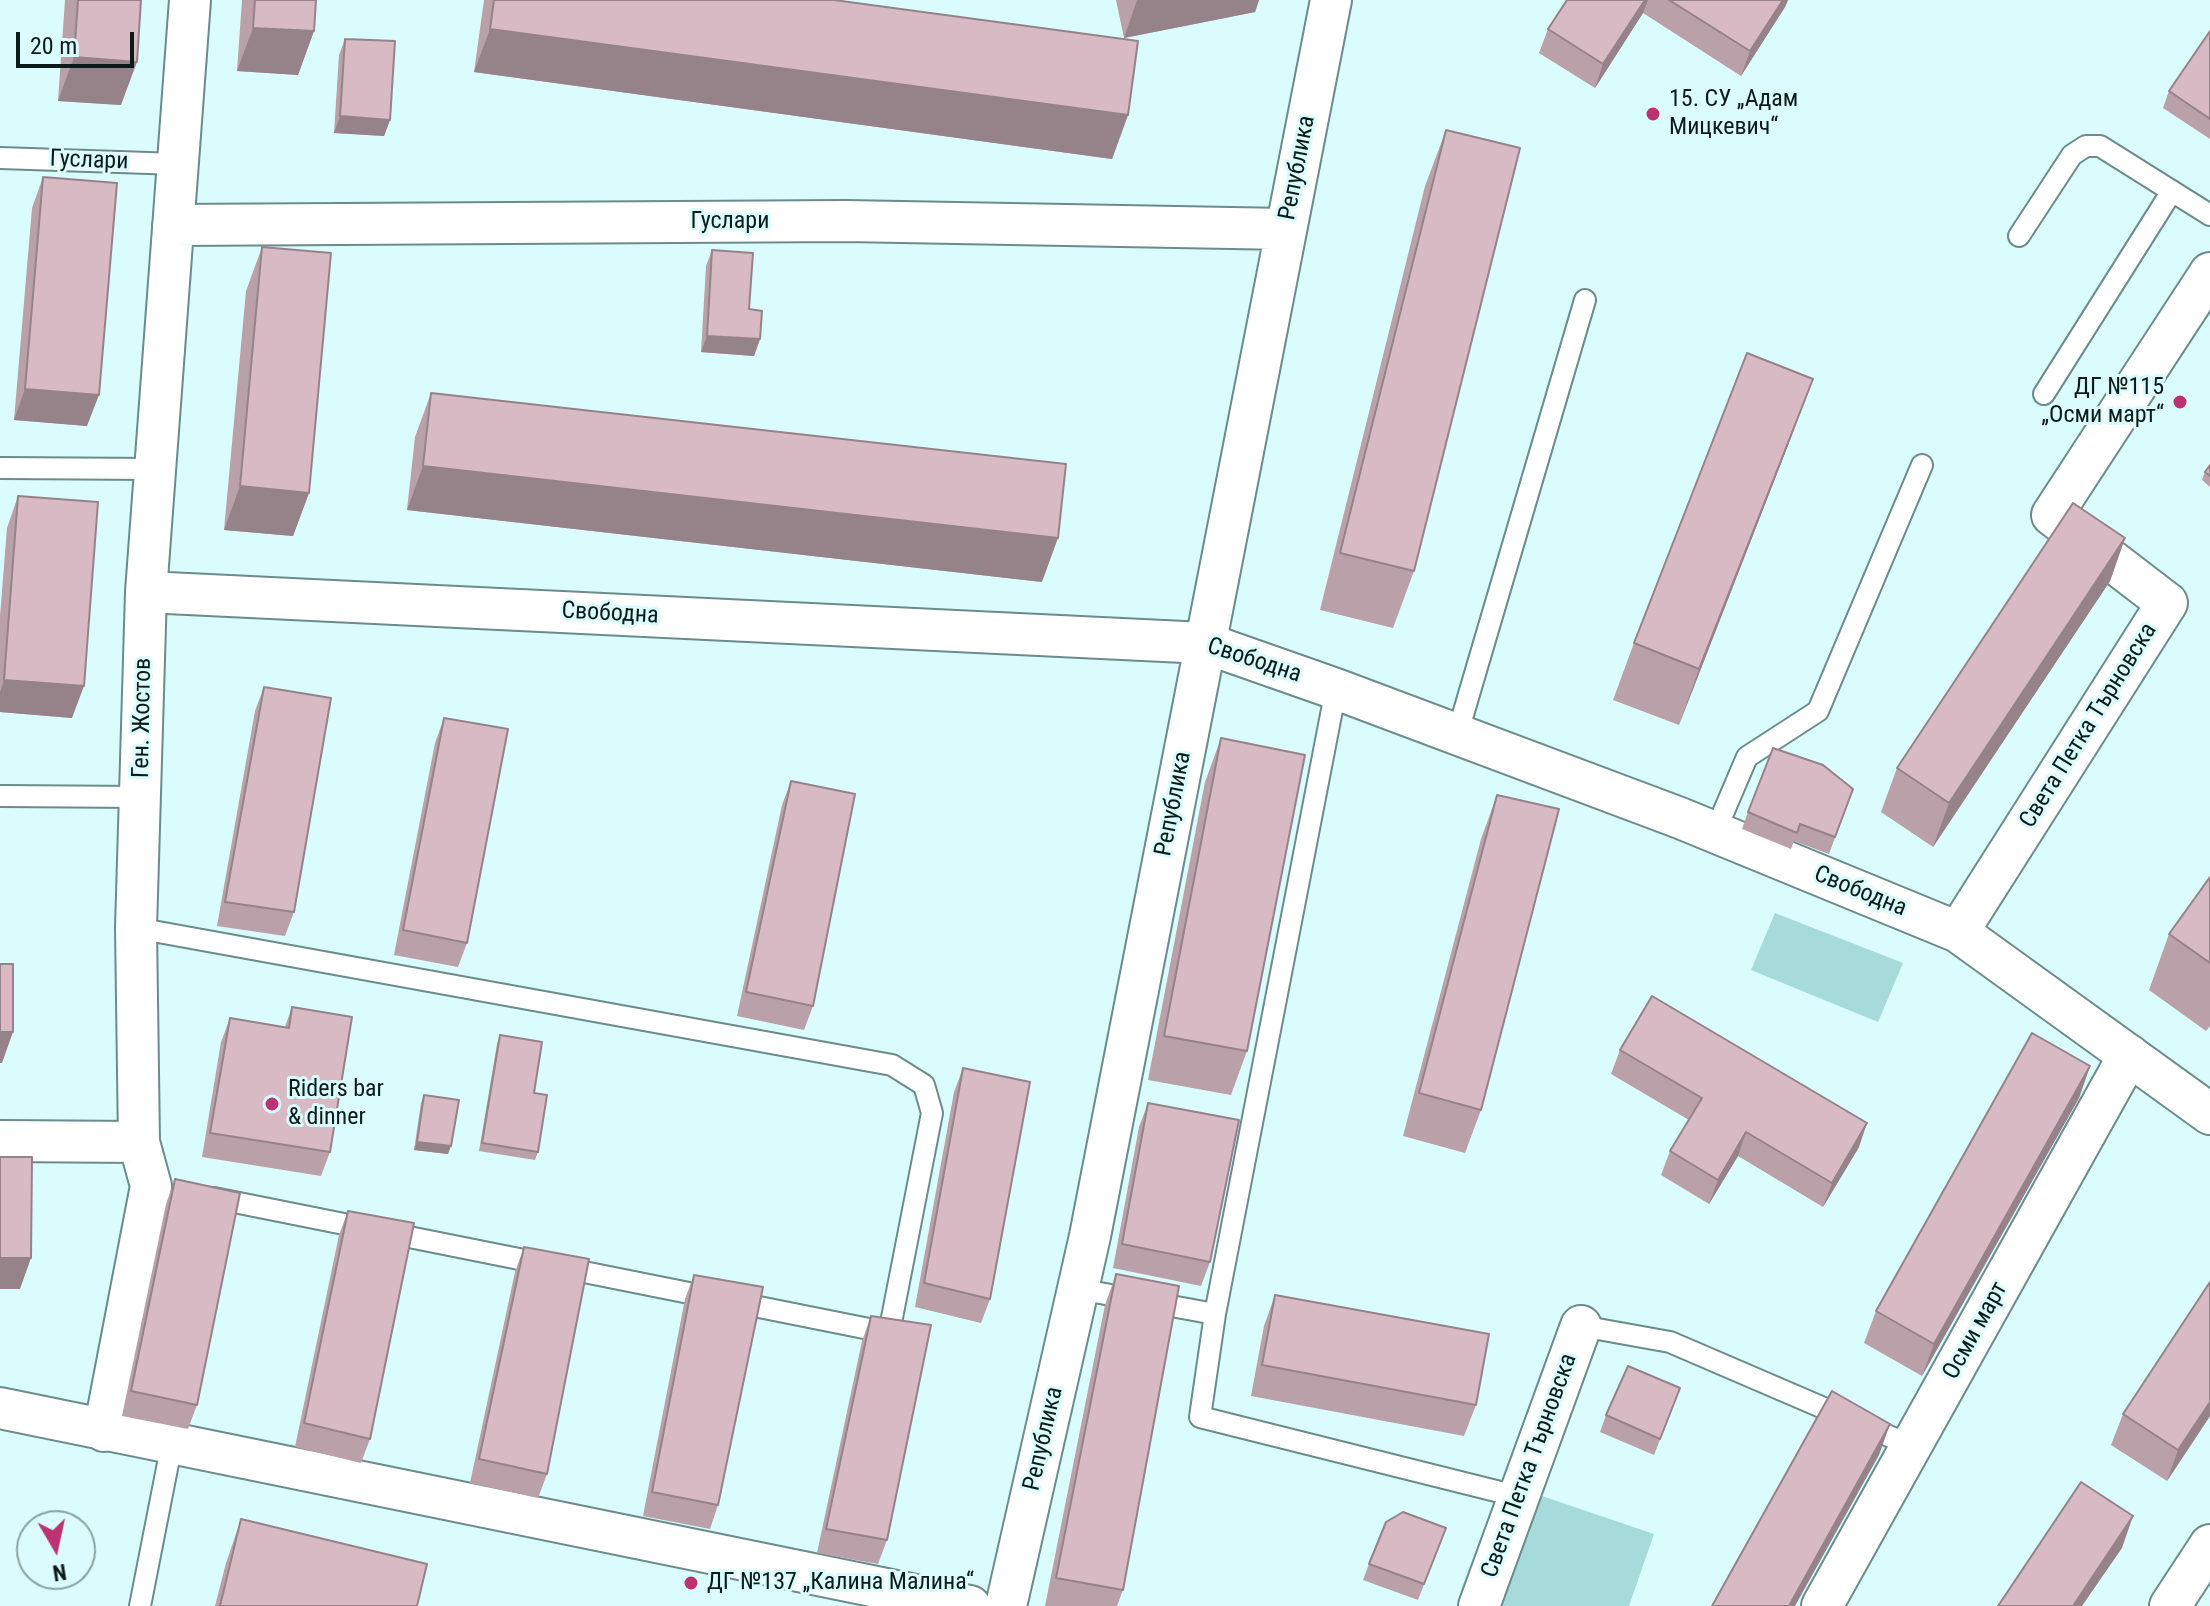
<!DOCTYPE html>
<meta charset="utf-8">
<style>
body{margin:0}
#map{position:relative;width:2210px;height:1606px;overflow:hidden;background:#dafcfc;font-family:"Roboto Condensed",sans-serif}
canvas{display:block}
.north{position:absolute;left:16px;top:1510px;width:80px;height:80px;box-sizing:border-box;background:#dafcfc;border:2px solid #88a2a2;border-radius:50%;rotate:171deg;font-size:22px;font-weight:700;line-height:32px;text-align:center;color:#0d1a1a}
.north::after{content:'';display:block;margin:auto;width:28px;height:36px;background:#bb3373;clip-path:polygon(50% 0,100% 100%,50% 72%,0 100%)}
.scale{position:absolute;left:16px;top:32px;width:118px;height:36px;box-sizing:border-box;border:4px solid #0d1a1a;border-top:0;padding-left:10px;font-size:24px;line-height:28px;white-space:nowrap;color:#0d1a1a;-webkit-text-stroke:6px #dafcfc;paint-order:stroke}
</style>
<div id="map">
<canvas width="2210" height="1606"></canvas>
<div class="north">N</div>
<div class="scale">20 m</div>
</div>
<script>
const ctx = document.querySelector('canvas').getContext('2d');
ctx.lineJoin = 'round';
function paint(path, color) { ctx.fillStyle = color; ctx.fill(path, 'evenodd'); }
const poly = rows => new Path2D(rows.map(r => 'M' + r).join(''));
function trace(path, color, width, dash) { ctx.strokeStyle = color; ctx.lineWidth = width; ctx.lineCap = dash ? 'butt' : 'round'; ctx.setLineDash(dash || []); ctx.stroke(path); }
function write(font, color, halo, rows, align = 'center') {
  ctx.font = font + ' "Roboto Condensed",sans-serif'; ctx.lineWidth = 6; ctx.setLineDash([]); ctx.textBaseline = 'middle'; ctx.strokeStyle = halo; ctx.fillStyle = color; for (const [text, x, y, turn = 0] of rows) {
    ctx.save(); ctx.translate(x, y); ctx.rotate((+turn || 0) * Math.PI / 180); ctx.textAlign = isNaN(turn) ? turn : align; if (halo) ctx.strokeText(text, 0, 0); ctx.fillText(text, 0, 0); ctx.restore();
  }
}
paint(poly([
 [1775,913,1903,963,1878,1022,1751,970],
 [1539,1495,1654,1534,1629,1606,1500,1606]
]), '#a6dadb');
const service = poly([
 [0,158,178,164],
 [2019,236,2072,155,2086,146,2100,146,2210,215],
 [2044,394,2172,191],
 [0,468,155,469],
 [1336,689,1215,1314,1200,1417,1520,1497],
 [1457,735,1585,300],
 [0,796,142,797],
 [1715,832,1747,757,1818,711,1922,465],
 [136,928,892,1065,924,1085,932,1113,889,1333,214,1198],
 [1078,1289,1215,1314],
 [1581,1326,1670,1342,1912,1446],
 [140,1606,172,1443]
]);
const minor = poly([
 [173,225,846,221,1286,229],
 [146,592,1205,643,1336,689,1680,818,1958,932,2210,1114],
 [1958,932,2167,603,2052,515,2210,273],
 [0,1141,139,1142],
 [0,1408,970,1606],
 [104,1431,151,1186,139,1142,136,928,146,592,190,0],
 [1006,1606,1090,1236,1331,0],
 [1479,1606,1581,1326],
 [1822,1606,2129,1055],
 [2170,1606,2210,1545]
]);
trace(service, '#6c8b8b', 24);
trace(minor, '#6c8b8b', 44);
trace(service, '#fff', 20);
trace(minor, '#fff', 40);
paint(poly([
 [65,0,141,0,121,105,58,101],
 [242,0,316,0,314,31,298,75,237,71],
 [484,0,834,0,1128,115,1112,159,474,72],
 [1116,0,1259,0,1255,12,1124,38],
 [1567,0,1788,0,1785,7,1741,76,1643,13,1595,88,1539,53,1548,29],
 [2210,31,2210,139,2163,108,2169,91],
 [345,39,390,120,384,136,334,133,339,55],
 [1446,130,1414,571,1393,628,1320,610,1425,186],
 [43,177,87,426,14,420,32,208],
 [262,247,309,493,293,536,224,530,246,291],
 [712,250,749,309,760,339,754,356,701,352,706,266],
 [431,393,1042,582,407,510,415,437],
 [1792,435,1679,725,1613,700,1634,643],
 [2210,465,2210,487,2202,480,2205,472],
 [18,496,72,718,0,712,0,616,7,528],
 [2125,538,2110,581,1933,847,1881,812,1897,768],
 [264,687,294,912,285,936,217,926,255,711],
 [444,718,467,943,458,967,394,955,435,743],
 [1221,738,1247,1051,1231,1095,1148,1080,1205,782],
 [791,781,813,1006,804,1030,737,1016,782,805],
 [1853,789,1829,854,1794,841,1791,849,1742,829,1748,812],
 [1497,795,1481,1110,1465,1153,1403,1136,1481,839],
 [2210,877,2210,1026,2206,1031,2149,990,2169,934],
 [292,1007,330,1152,321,1176,202,1157,221,1042,230,1018,285,1027],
 [500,1035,534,1093,538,1152,535,1160,479,1151,497,1044],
 [1620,1050,1859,1147,1823,1207,1738,1156,1709,1204,1661,1175,1670,1151,1689,1120,1611,1074],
 [2090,1066,2079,1098,1922,1376,1864,1343,1876,1311],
 [963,1068,990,1299,981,1323,915,1307,954,1092],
 [424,1095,448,1154,414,1150,421,1103],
 [1148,1103,1210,1262,1201,1286,1113,1268,1139,1127],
 [175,1179,197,1405,188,1429,122,1416,166,1204],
 [348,1211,370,1439,361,1463,295,1447,339,1235],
 [524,1247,547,1474,538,1498,470,1483,515,1272],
 [1116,1274,1123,1590,1117,1606,1045,1606,1105,1305],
 [694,1275,718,1505,710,1529,643,1516,685,1299],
 [1275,1295,1476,1405,1464,1436,1251,1396,1264,1326],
 [871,1316,887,1540,878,1564,817,1553,862,1341],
 [1674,1404,1654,1455,1600,1432,1606,1415],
 [2123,1414,2210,1416,2167,1481,2111,1445],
 [241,1519,417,1606,215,1606,226,1563],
 [1446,1528,1418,1600,1363,1580,1369,1564]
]), '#b9a0a9');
paint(poly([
 [1137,0,1259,0,1255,12,1124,38],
 [1645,0,1648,0,1643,13,1595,88,1603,64],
 [1783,0,1788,0,1785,7,1741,76,1750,51],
 [253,28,314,31,298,75,237,71],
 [490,29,1128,115,1112,159,474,72],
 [74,57,137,62,121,105,58,101],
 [340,116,390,120,384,136,334,133],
 [707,336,760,339,754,356,701,352],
 [1813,379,1792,435,1679,725,1699,669],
 [25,389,99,395,87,426,14,420],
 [423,466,1058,538,1042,582,407,510],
 [240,486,309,493,293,536,224,530],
 [2125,538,2110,581,1933,847,1949,803],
 [4,680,84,686,72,718,0,712,0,692],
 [0,1032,13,1032,2,1063,0,1063],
 [2090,1066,2079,1098,1922,1376,1934,1344],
 [1867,1123,1859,1147,1823,1207,1832,1183],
 [1746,1132,1738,1156,1709,1204,1718,1180],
 [417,1142,451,1146,448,1154,414,1150],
 [0,1258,31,1258,20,1289,0,1289],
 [2210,1402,2210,1416,2167,1481,2178,1450],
 [1890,1424,1879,1455,1795,1606,1789,1606],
 [2133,1516,2122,1548,2082,1606,2073,1606]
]), '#968289');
const building = poly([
 [78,0,141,0,137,62,74,57,78,0],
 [255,0,316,0,314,31,253,28,255,0],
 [494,0,834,0,1138,41,1128,115,490,29,494,0],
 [1567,0,1645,0,1603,64,1548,29,1567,0],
 [1669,0,1783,0,1750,51,1669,0],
 [2210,31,2210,119,2169,91,2210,31],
 [345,39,395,41,390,120,340,116,345,39],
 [1446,130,1520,148,1414,571,1340,553,1446,130],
 [43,177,117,183,99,395,25,389,43,177],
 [262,247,331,253,309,493,240,486,262,247],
 [712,250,753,253,749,309,762,311,760,339,707,336,712,250],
 [1747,353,1813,379,1699,669,1634,643,1747,353],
 [431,393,1066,464,1058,538,423,466,431,393],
 [2210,465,2210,476,2205,472,2210,465],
 [18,496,98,502,84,686,4,680,18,496],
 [2073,503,2125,538,1949,803,1897,768,2073,503],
 [264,687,331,698,294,912,225,902,264,687],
 [444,718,508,729,467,943,403,930,444,718],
 [1221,738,1305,755,1247,1051,1164,1036,1221,738],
 [1773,748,1823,765,1853,789,1835,837,1800,824,1797,833,1748,812,1773,748],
 [791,781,855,794,813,1006,746,992,791,781],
 [1497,795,1559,809,1481,1110,1419,1093,1497,795],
 [2210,877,2210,963,2169,934,2210,877],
 [0,964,13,964,13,1032,0,1032,0,964],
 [1652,996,1867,1123,1832,1183,1746,1132,1718,1180,1670,1151,1702,1098,1620,1050,1652,996],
 [292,1007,352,1017,330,1152,210,1133,230,1018,289,1028,292,1007],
 [2032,1033,2090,1066,1934,1344,1876,1311,2032,1033],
 [500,1035,542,1042,534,1093,547,1095,538,1152,482,1143,500,1035],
 [963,1068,1030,1082,990,1299,924,1283,963,1068],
 [424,1095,459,1100,451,1146,417,1142,424,1095],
 [1148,1103,1239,1120,1210,1262,1122,1244,1148,1103],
 [0,1157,32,1157,31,1258,0,1258,0,1157],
 [175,1179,240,1193,197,1405,131,1391,175,1179],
 [348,1211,414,1223,370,1439,304,1423,348,1211],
 [524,1247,589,1259,547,1474,479,1459,524,1247],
 [1116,1274,1179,1286,1123,1590,1056,1578,1116,1274],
 [694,1275,763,1287,718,1505,652,1492,694,1275],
 [2210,1282,2210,1402,2178,1450,2123,1414,2210,1282],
 [1275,1295,1489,1334,1476,1405,1262,1365,1275,1295],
 [871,1316,931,1325,887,1540,826,1529,871,1316],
 [1628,1366,1680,1388,1660,1439,1606,1415,1628,1366],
 [1832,1391,1890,1424,1789,1606,1712,1606,1832,1391],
 [2081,1482,2133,1516,2073,1606,1998,1606,2081,1482],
 [1403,1512,1446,1528,1424,1584,1369,1564,1386,1522,1403,1512],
 [241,1519,427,1564,417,1606,220,1606,241,1519]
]);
paint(building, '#d7bac4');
trace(building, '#968289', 2);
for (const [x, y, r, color] of [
 [1653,114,8,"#bb3373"],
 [2180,402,8,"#bb3373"],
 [272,1104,8,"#bb3373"],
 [691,1583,8,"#bb3373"]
]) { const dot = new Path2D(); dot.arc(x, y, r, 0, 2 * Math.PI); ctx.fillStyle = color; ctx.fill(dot); trace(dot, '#dafcfc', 3); }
write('24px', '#0d1a1a', '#dafcfc', [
 ["15. СУ „Адам",1669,100],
 ["Мицкевич“",1669,128],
 ["ДГ №115",2164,388,"right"],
 ["„Осми март“",2164,416,"right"],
 ["Riders bar",288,1090],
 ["& dinner",288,1118],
 ["ДГ №137 „Калина Малина“",707,1583]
], 'left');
write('24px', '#0d1a1a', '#dafcfc', [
 ["Гуслари",89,161,2],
 ["Република",1298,168,-79],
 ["Гуслари",730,222],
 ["Свободна",610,614,3],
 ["Свободна",1254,661,18],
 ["Ген. Жостов",143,718,-89],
 ["Света Петка Търновска",2089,726,-58],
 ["Република",1174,804,-79],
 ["Свободна",1860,892,22],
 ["Осми март",1976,1331,-61],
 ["Република",1044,1439,-77],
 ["Света Петка Търновска",1530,1466,-70]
]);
</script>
